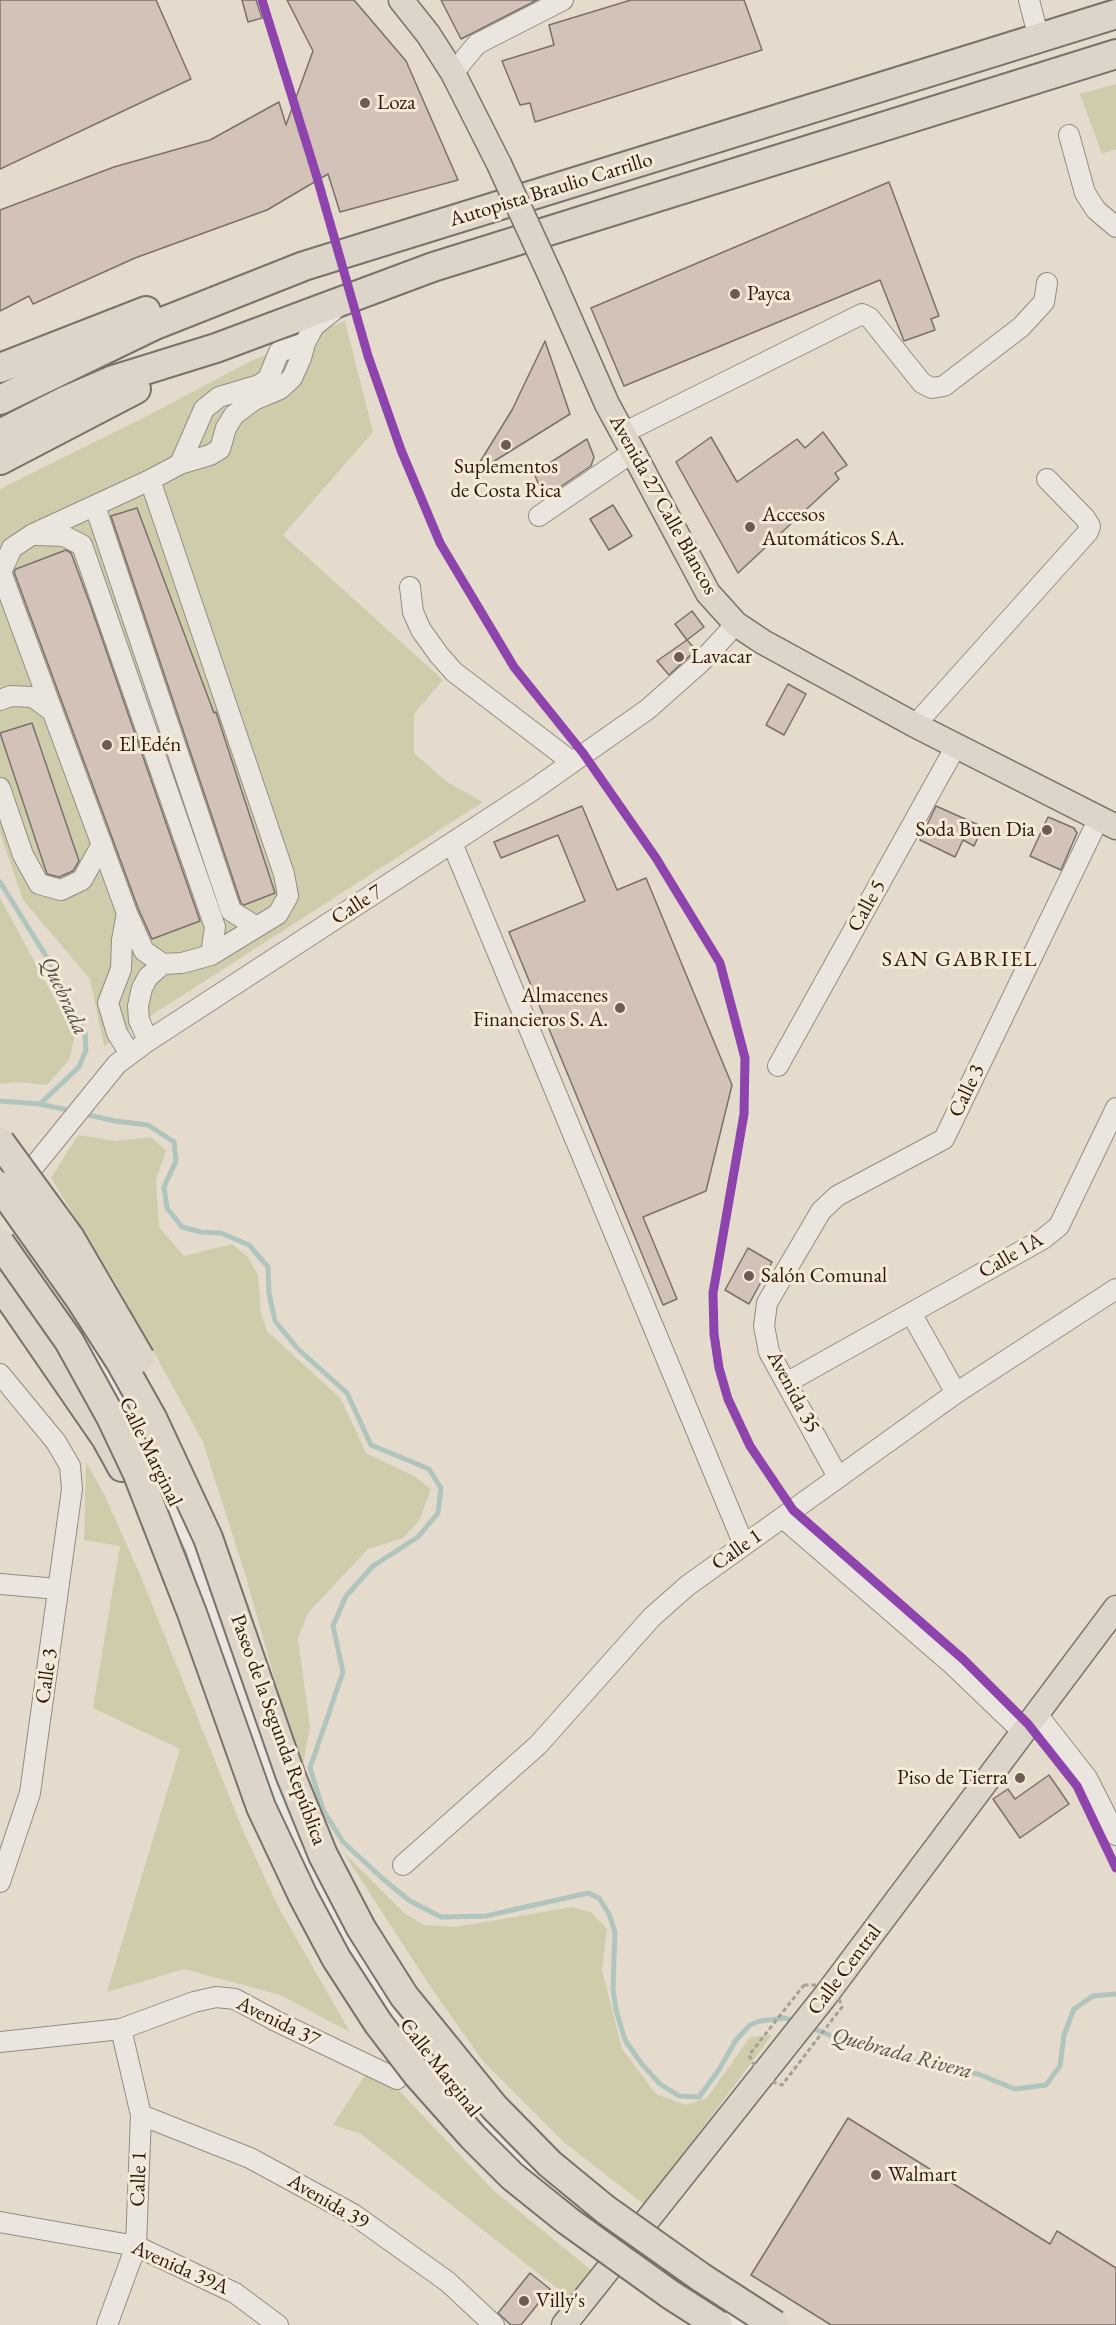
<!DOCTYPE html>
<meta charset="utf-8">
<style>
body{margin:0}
canvas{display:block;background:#e4dbcc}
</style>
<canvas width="1116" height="2325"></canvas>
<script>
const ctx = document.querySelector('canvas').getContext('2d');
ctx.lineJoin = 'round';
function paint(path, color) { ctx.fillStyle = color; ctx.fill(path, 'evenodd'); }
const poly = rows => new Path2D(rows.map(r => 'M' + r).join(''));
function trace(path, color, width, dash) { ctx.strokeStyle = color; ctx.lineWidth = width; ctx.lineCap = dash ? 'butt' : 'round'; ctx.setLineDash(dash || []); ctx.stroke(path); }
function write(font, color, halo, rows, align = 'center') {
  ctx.font = font + ' "EB Garamond",serif'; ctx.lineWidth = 6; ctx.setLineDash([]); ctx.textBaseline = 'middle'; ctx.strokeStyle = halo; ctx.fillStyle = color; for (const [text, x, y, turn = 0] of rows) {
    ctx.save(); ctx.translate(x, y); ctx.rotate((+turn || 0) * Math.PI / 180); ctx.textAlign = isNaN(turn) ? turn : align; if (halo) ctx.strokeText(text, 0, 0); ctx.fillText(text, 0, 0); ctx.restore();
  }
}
paint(poly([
 [1116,84,1116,149,1102,154,1080,94],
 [345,321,373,432,283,535,443,680,414,714,414,753,447,782,483,802,104,1046,90,979,23,900,0,833,0,489,149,415,249,362],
 [0,898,75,1036,69,1060,47,1085,17,1082,0,1084],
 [78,1135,116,1141,151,1137,166,1151,156,1179,159,1227,184,1256,232,1244,248,1257,258,1275,261,1313,267,1331,341,1399,366,1453,414,1476,431,1489,419,1521,403,1538,368,1549,308,1613,298,1638,310,1727,301,1774,246,1577,203,1442,117,1285,51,1178],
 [86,1462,104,1494,139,1572,244,1833,279,1908,350,2032,280,1995,184,1969,107,1992,180,1749,93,1708,120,1546,84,1540],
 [343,1852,404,1913,424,1925,456,1927,572,1907,591,1912,607,1929,602,1970,622,2049,656,2094,686,2105,707,2098,750,2037,772,2035,645,2205,566,2144,483,2061,432,1989],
 [369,2069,391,2082,493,2190,591,2270,571,2299,361,2134,333,2125]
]), '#ceccab');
trace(poly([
 [0,882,46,956,58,984,85,1032,86,1050,79,1067,40,1104],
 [0,1101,40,1104,72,1111],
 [84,1114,115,1121,148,1125,174,1142,176,1161,164,1187,167,1208,182,1227,201,1232,221,1233,249,1245,268,1267,269,1293,275,1321,298,1349,347,1393,371,1445,429,1469,441,1488,438,1513,418,1537,373,1566,346,1596,333,1626,343,1672,310,1768,323,1810,343,1842,383,1879,410,1901,441,1917,486,1916,588,1893,599,1898,609,1914,615,1932,613,1988,616,2010,625,2040,641,2063,660,2084,679,2096,699,2097,718,2071,736,2040,750,2025,760,2021,785,2018,797,2022],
 [809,2027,857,2046,925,2065,978,2074,1015,2089,1046,2085,1060,2066,1064,2035,1074,2009,1093,1996,1116,1994]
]), '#b0c5bd', 5);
const building = poly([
 [0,0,156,0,191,79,0,169,0,0],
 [242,0,256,0,262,18,248,22,242,0],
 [287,0,354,0,406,61,458,180,340,212,328,174,267,210,135,258,33,304,29,296,0,311,0,210,114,167,210,140,279,102,286,125,313,51,287,0],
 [441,0,537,0,461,39,441,0],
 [631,0,744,0,762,50,535,122,530,103,520,105,502,61,554,45,549,25,631,0],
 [889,182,939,316,931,319,935,330,904,341,880,280,624,386,591,308,889,182],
 [545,341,570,414,472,475,512,410,545,341],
 [823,432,847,465,835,473,839,479,738,573,676,462,711,437,737,482,797,439,805,448,823,432],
 [587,439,594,457,591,466,544,498,534,473,587,439],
 [613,505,632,536,609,550,590,519,613,505],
 [137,508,214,713,216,712,275,893,244,905,241,903,111,516,137,508],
 [66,550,71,553,90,604,200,921,152,939,138,908,14,572,16,569,66,550],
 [692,611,704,627,687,640,675,624,692,611],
 [687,640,696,650,669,675,657,661,687,640],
 [788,684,806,694,784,735,766,725,788,684],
 [32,723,79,861,73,871,59,877,47,874,0,733,32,723],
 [582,806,617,890,646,878,732,1085,706,1191,643,1217,677,1299,663,1305,509,932,585,901,558,835,501,858,494,842,582,806],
 [936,806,983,827,974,846,963,840,955,857,920,840,936,806],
 [1048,817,1074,828,1077,833,1061,870,1030,856,1048,817],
 [748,1248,772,1262,749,1304,725,1290,748,1248],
 [1049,1775,1069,1804,1020,1838,993,1799,1008,1789,1015,1799,1049,1775],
 [848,2118,1050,2244,1057,2231,1116,2268,1116,2325,831,2325,751,2275,848,2118],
 [530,2273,550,2289,521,2325,511,2325,498,2313,530,2273]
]);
paint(building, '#d3c2b7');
trace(building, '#79726a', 1.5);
const minor = poly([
 [1029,0,1039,39],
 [453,73,477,44,563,0],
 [1069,135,1085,193,1096,210,1116,227],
 [623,433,862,314,870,318,922,383,932,388,944,386,1021,327,1044,302,1047,283],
 [180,464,204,409,219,397,259,385,268,379,279,352,305,343],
 [95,506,231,911,257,927],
 [539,516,633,452],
 [36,535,64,536,82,545,215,927,211,955],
 [410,587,413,612,421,630,439,655,454,672,572,762],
 [0,700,11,696,33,697,53,712],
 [915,725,1088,532,1090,526,1085,518,1047,479],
 [0,788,23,855,39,884,61,890,82,880,102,844],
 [452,843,744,1545],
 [127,913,122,940,121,969,108,1003,117,1033,130,1054],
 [163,964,144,951,127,913,1,572,12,548,33,534,150,480,180,464,210,455,220,449,226,428,234,415,254,400,280,389,292,378,301,358,305,343,314,326,333,311],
 [148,1041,139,1020,138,1006,142,988,148,977,163,964,182,963,211,955,278,914,288,896,284,874,150,480],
 [778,1066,956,746],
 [18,1186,117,1064,148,1041,533,790,648,709,701,662,736,624],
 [911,1313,956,1393],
 [85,1331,121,1393,158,1466,196,1549,252,1719,296,1839,346,1941,383,1995,423,2049,453,2088,495,2136,532,2172,595,2224],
 [0,1374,56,1442,70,1466,72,1489,30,1793,0,1882],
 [786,1383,1043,1239,1059,1226,1116,1108],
 [838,1477,769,1352,764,1326,767,1303,821,1211,837,1196,944,1139,1099,818],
 [783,1518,953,1665,1023,1732],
 [0,1584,58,1589],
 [1036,1713,1087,1778,1116,1835],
 [403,1865,538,1745,652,1617,687,1586,956,1393,1116,1289],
 [0,2042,121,2029,194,2002,216,1997,235,1999,276,2021,397,2079],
 [141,2115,250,2158,353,2214,448,2282,494,2325],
 [0,2222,136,2246,235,2293,278,2325],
 [706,2301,744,2325],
 [107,2325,136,2246,141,2115,121,2029]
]);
const major = poly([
 [401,0,428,34,453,73,499,164],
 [552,279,607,404,633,452,708,593,736,624,763,642,915,725,1116,827],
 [564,2325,826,1995,1116,1608]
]);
const highway = poly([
 [0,368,146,311],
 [0,400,155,325,304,266,1116,14],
 [0,434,67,400,113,380,216,348,433,267,1116,54],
 [0,460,136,389],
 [0,1284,106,1438,122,1467]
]);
trace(minor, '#948c82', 22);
trace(major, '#79726a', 27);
trace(highway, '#79726a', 32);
trace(poly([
 [804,1985,834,1985,842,2007,782,2085,761,2078,749,2055,804,1985]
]), '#a6a099', 3, [4.5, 3]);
trace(minor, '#eae5de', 20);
trace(major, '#ddd5c9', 24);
trace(highway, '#ddd5c9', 28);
const majorBridge = poly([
 [499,164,552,279]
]);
const highwayBridge = poly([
 [0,1142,70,1238,140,1358],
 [0,1186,80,1299,120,1361,152,1418,208,1538,290,1774,323,1855,361,1928,404,1996,494,2107,550,2164,606,2210,702,2278,775,2325],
 [0,1243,69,1341,111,1417,137,1472,192,1613,261,1807,303,1896,336,1958,378,2023,417,2074,473,2137,512,2176,568,2221,671,2295,718,2325]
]);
trace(majorBridge, '#79726a', 27, []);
trace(highwayBridge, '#79726a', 32, []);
trace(majorBridge, '#ddd5c9', 24);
trace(highwayBridge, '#ddd5c9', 28);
trace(poly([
 [262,0,316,174,368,356,401,450,440,543,514,667,583,753,656,858,720,963,745,1058,744,1114,713,1293,714,1334,719,1368,728,1399,750,1446,793,1510,964,1660,1028,1724,1077,1786,1116,1868]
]), '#8e44ad', 9);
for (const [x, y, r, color] of [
 [365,103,6,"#6c5c52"],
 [735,294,6,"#6c5c52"],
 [506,445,6,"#6c5c52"],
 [750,527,6,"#6c5c52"],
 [679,657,6,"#6c5c52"],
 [107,745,6,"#6c5c52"],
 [1047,830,6,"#6c5c52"],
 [620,1008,6,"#6c5c52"],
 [749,1276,6,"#6c5c52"],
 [1020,1778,6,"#6c5c52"],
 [876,2175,6,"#6c5c52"],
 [524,2301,6,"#6c5c52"]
]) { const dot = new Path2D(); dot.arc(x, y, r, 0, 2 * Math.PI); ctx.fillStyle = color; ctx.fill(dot); trace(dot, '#f5e9d7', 2); }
write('21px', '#2b1810', '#f5e9d7', [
 ["Loza",377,103],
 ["Payca",747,294],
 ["Suplementos",506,467,"center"],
 ["de Costa Rica",506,491,"center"],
 ["Accesos",762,515],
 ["Automáticos S.A.",762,539],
 ["Lavacar",691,657],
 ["El Edén",119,745],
 ["Soda Buen Dia",1035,830,"right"],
 ["Almacenes",608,996,"right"],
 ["Financieros S. A.",608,1020,"right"],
 ["Salón Comunal",761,1276],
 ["Piso de Tierra",1008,1778,"right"],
 ["Walmart",888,2175],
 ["Villy's",536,2301]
], 'left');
write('21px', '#2b1810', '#f5e9d7', [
 ["Autopista Braulio Carrillo",551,190,-17],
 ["Avenida 27 Calle Blancos",663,505,61],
 ["Calle 7",357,905,-33],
 ["Calle 5",867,906,-61],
 ["Calle 3",967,1091,-64],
 ["Calle 1A",1011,1256,-30],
 ["Avenida 35",793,1392,62],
 ["Calle Marginal",150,1452,64],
 ["Calle 1",737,1550,-35],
 ["Calle 3",47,1676,-82],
 ["Paseo de la Segunda República",278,1730,70],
 ["Calle Central",845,1970,-53],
 ["Avenida 37",278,2022,26],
 ["Calle Marginal",440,2068,52],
 ["Calle 1",139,2179,-88],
 ["Avenida 39",328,2202,30],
 ["Avenida 39A",180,2268,24]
]);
ctx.letterSpacing = '1.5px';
write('22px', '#2b1810', '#f5e9d7', [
 ["SAN GABRIEL",960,960]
]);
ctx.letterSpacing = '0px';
write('italic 22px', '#52514a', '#f5e9d7', [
 ["Quebrada",64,996,65],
 ["Quebrada Rivera",902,2054,15]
]);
</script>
